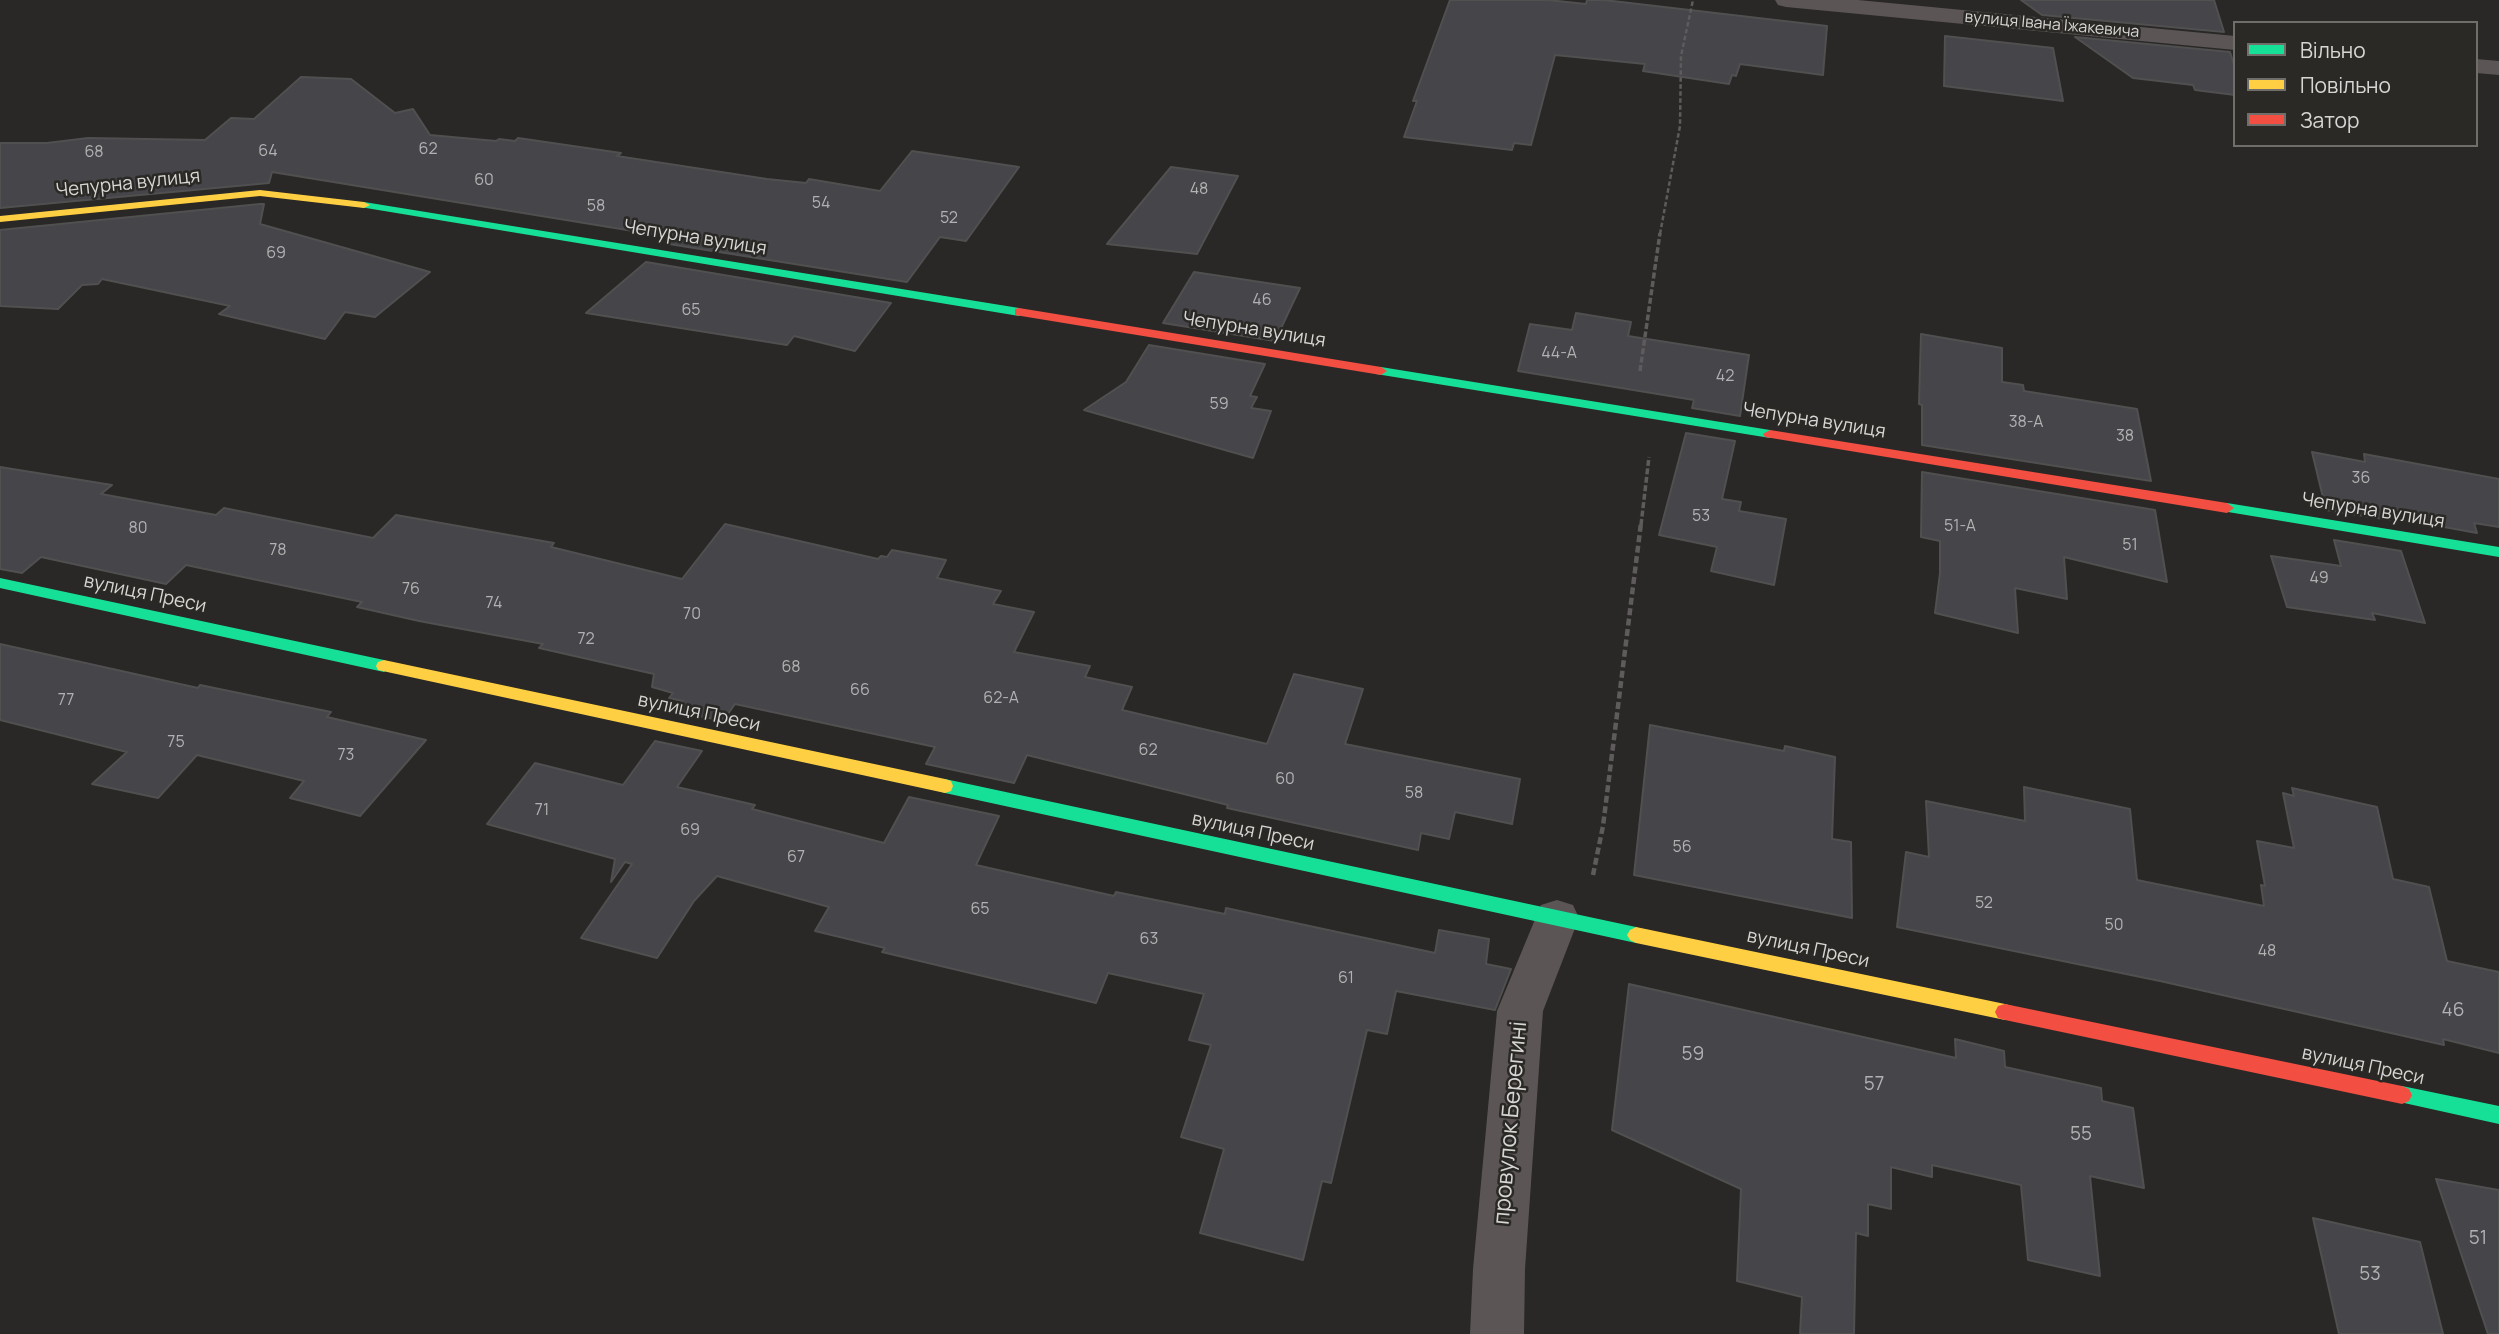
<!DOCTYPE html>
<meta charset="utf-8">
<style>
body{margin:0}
#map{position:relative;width:2499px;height:1334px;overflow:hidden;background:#292826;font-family:Manrope,sans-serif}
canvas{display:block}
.legend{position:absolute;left:2233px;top:21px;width:245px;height:126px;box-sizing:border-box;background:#2a2925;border:2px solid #6f6e6b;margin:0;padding:9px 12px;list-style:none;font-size:21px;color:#d7d6d4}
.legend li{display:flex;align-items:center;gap:14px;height:35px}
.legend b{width:35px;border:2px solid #6f6e6b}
</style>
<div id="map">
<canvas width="2499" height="1334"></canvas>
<ul class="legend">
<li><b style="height:9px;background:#16e098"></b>Вільно</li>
<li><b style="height:9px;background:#ffcf43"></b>Повільно</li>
<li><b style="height:9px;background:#f24e42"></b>Затор</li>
</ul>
</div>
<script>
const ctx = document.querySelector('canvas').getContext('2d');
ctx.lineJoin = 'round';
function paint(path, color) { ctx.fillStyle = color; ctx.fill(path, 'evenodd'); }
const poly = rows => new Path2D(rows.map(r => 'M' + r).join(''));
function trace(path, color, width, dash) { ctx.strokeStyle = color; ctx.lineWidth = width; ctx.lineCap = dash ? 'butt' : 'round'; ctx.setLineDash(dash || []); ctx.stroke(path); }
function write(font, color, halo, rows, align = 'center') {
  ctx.font = font + ' Manrope,sans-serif'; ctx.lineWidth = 5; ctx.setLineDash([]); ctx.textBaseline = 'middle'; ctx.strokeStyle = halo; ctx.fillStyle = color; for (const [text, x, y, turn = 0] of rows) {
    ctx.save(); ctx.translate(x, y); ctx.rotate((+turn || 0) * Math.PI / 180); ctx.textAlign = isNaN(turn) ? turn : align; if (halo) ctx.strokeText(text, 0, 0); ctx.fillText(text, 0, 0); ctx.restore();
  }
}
const building = poly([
 [1450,0,1548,0,1586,4,1587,0,1604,0,1827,26,1823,75,1740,64,1736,76,1732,75,1729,84,1643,71,1645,64,1555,55,1531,145,1514,143,1512,150,1404,137,1417,101,1413,101,1450,0],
 [2021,0,2214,0,2224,32,2042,15,2021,0],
 [1945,36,2053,48,2063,101,1944,86,1945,36],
 [2075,37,2230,52,2235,68,2235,95,2195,90,2193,85,2133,78,2075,37],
 [301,77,351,79,395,113,413,109,430,135,496,141,499,139,515,141,518,138,621,153,617,156,767,179,806,183,809,179,880,191,912,151,1019,167,966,241,940,237,907,282,669,244,676,238,272,172,269,183,0,208,0,143,47,143,88,138,205,140,231,118,254,119,301,77],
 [1171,167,1238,176,1197,254,1107,244,1171,167],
 [260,204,264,204,260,224,430,272,375,317,345,312,325,339,219,314,230,306,102,279,98,284,82,285,58,309,0,306,0,230,260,204],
 [646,262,891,303,855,351,794,336,787,345,586,313,646,262],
 [1194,272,1300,288,1275,341,1163,323,1194,272],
 [1576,313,1631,322,1628,336,1749,355,1740,416,1692,408,1694,400,1518,371,1530,324,1572,330,1576,313],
 [1921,334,2002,348,2002,382,2023,385,2024,391,2137,409,2151,481,1922,445,1922,405,1919,404,1921,334],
 [1149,345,1265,364,1250,396,1257,397,1251,408,1271,411,1253,458,1084,410,1126,382,1149,345],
 [1686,433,1735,441,1722,499,1741,502,1739,511,1786,519,1774,585,1711,571,1717,547,1659,535,1686,433],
 [2312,452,2365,462,2364,454,2499,479,2499,527,2474,523,2477,533,2389,517,2390,520,2326,510,2312,452],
 [0,467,112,485,101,494,216,515,224,508,373,538,396,515,554,543,551,547,682,579,725,524,878,559,881,556,887,557,892,550,946,560,937,578,1001,591,993,604,1034,612,1014,652,1090,666,1085,677,1132,687,1122,710,1267,744,1294,674,1363,689,1345,744,1520,779,1512,824,1455,812,1449,839,1421,833,1418,850,1227,808,1228,805,1027,755,1014,783,926,764,935,747,735,704,723,721,676,711,683,701,669,698,673,693,652,687,654,674,539,648,543,644,419,621,357,607,362,602,186,565,166,584,41,557,22,573,0,569,0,467],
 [1922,472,2155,510,2167,582,2064,557,2067,599,2015,588,2018,633,1935,613,1940,573,1940,541,1921,537,1922,472],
 [2334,540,2401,551,2425,623,2372,613,2375,620,2287,607,2271,556,2341,566,2334,540],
 [0,644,198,688,200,685,331,712,327,717,426,740,360,816,290,798,304,781,197,755,158,798,92,784,127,752,0,720,0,644],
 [1650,725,1784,751,1785,746,1835,757,1832,839,1851,842,1852,918,1634,875,1650,725],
 [655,741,702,751,677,787,755,805,752,809,884,843,909,797,999,816,976,865,1114,896,1116,892,1225,914,1226,908,1435,953,1439,930,1489,939,1486,964,1511,969,1495,1010,1396,991,1387,1034,1367,1030,1331,1183,1322,1181,1303,1260,1200,1233,1224,1149,1181,1137,1211,1045,1189,1040,1204,994,1108,973,1096,1003,882,952,885,948,815,931,829,907,717,876,694,901,657,958,581,938,632,864,625,862,611,882,615,859,487,824,535,763,623,785,655,741],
 [2024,787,2130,809,2137,880,2264,906,2261,885,2265,886,2257,841,2294,848,2283,793,2294,796,2292,788,2377,807,2393,879,2429,887,2447,961,2499,972,2499,1053,2443,1039,2444,1045,2160,981,1897,927,1906,852,1929,857,1926,801,2025,821,2024,787],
 [1629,984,1956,1058,1955,1039,2004,1051,2005,1067,2101,1088,2102,1101,2133,1108,2144,1188,2090,1176,2100,1276,2028,1260,2021,1185,1932,1165,1932,1177,1891,1167,1891,1209,1868,1204,1868,1236,1856,1233,1854,1334,1800,1334,1802,1297,1737,1281,1741,1189,1612,1130,1629,984],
 [2436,1179,2499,1190,2499,1334,2488,1334,2436,1179],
 [2313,1218,2420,1242,2443,1334,2339,1334,2313,1218]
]);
paint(building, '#45454a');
trace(building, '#515050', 2);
trace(poly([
 [1660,234,1680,126,1681,56,1693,0]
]), '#5f5b5c', 2.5, [4.5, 2.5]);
trace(poly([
 [1640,371,1660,233],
 [1641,525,1649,457]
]), '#5f5b5c', 3.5, [6, 2.5]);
trace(poly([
 [1593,875,1603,826,1641,523]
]), '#5f5b5c', 4.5, [7, 3.5]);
paint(poly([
 [1775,0,1858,0,2235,36,2235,50,1786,7,1778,5,1775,0],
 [2476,59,2499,61,2499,75,2476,73,2476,59],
 [1557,900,1573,905,1579,918,1543,1011,1525,1269,1524,1334,1470,1334,1473,1269,1497,1011,1541,905,1557,900]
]), '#5b5556');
paint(poly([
 [364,202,1019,308,1025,312,1019,316,360,207,360,203,364,202],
 [1381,367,1770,430,1777,434,1770,438,1376,374,1375,371,1381,367],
 [2227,503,2499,547,2499,557,2222,511,2220,508,2222,505,2227,503],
 [0,578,384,660,392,666,384,672,0,588,0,578],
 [945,779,1636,927,1642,930,1645,935,1642,940,1636,943,945,793,939,791,937,786,939,781,945,779],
 [2402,1086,2499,1106,2499,1124,2395,1101,2392,1095,2395,1089,2402,1086]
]), '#16e098');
paint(poly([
 [260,190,364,202,370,205,364,208,260,196,0,222,0,216,260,190],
 [384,660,945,779,951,781,953,786,951,791,945,793,378,670,376,666,378,662,384,660],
 [1636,927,2005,1004,2012,1006,2015,1012,2012,1018,2005,1020,1636,943,1630,940,1627,935,1630,930,1636,927]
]), '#ffcf43');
paint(poly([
 [1019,308,1381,367,1387,371,1381,375,1015,315,1015,309,1019,308],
 [1770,430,2227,503,2234,508,2227,513,1765,437,1763,434,1770,430],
 [2005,1004,2402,1086,2409,1089,2412,1095,2409,1101,2402,1104,2005,1020,1998,1018,1995,1012,1998,1006,2005,1004]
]), '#f24e42');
write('16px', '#d7d6d4', '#2a2925', [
 ["вулиця Івана Їжакевича",2052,25,5]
]);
write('16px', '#b2b2b2', null, [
 ["62",428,150],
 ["64",268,152],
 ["68",94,153],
 ["60",484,181],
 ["48",1199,190],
 ["54",821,204],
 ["58",596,207],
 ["52",949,219],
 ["69",276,254],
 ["46",1262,301],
 ["65",691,311],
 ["44-А",1559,354],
 ["42",1725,377],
 ["59",1219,405],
 ["38-А",2026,423],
 ["38",2125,437],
 ["36",2361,479],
 ["53",1701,517],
 ["51-А",1960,527],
 ["80",138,529],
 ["51",2130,546],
 ["78",278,551],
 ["49",2319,579],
 ["76",411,590],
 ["74",494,604],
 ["70",692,615],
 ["72",586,640],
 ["68",791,668],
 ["66",860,691],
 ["62-А",1001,699],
 ["77",66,701],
 ["75",176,743],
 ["62",1148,751],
 ["73",346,756],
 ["60",1285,780],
 ["58",1414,794],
 ["71",542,811],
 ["69",690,831],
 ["56",1682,848],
 ["67",796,858],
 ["52",1984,904],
 ["65",980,910],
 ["50",2114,926],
 ["63",1149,940],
 ["48",2267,952],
 ["61",1346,979]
]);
write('19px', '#d7d6d4', '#2a2925', [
 ["Чепурна вулиця",128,184,-6],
 ["Чепурна вулиця",695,238,9],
 ["Чепурна вулиця",1254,330,9],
 ["Чепурна вулиця",1814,421,9],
 ["Чепурна вулиця",2373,511,9],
 ["вулиця Преси",145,594,12],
 ["вулиця Преси",699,713,12],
 ["вулиця Преси",1253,832,12],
 ["вулиця Преси",1808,949,12],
 ["вулиця Преси",2363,1066,12]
]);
write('19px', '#b2b2b2', null, [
 ["46",2453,1011],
 ["59",1693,1055],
 ["57",1874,1085],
 ["55",2081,1135],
 ["51",2478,1239],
 ["53",2370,1275]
]);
write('23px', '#d7d6d4', '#2a2925', [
 ["провулок Берегині",1511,1123,-85]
]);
</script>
